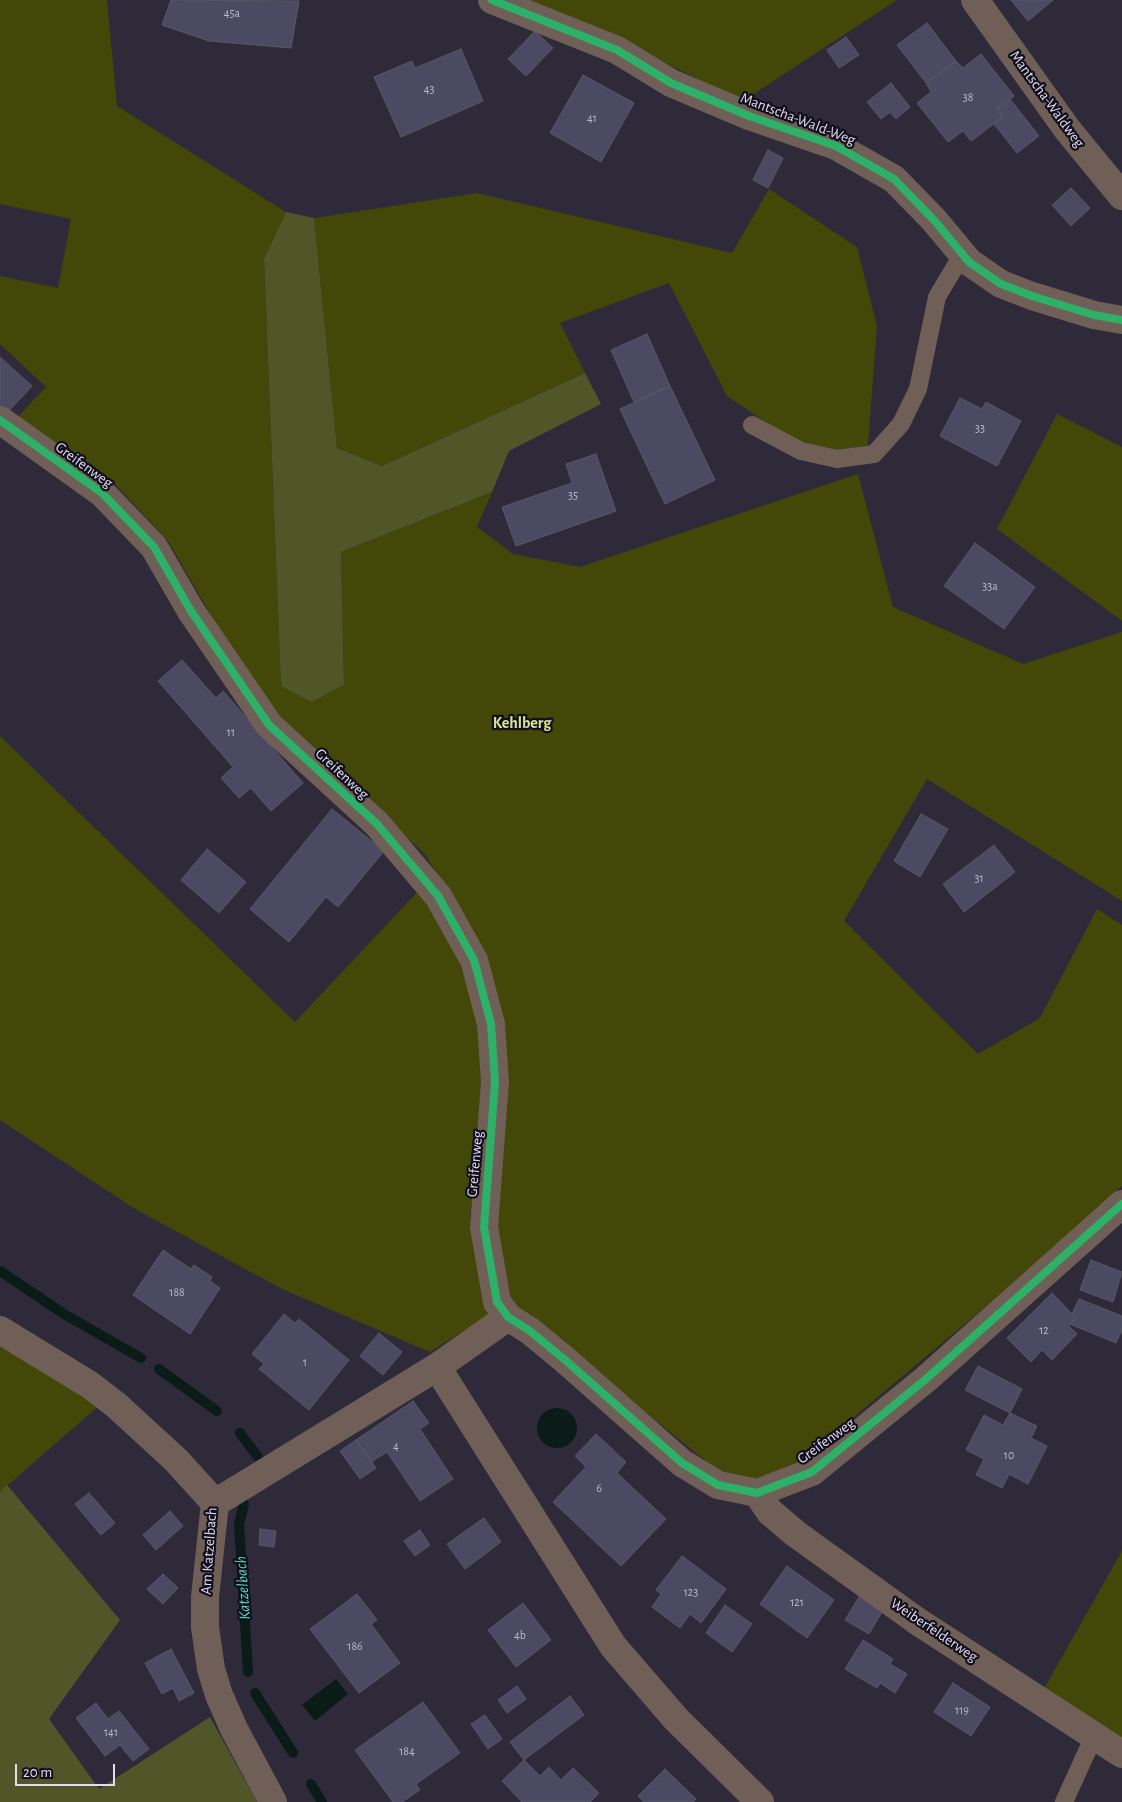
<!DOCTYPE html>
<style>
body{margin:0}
#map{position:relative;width:1122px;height:1802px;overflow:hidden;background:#2e2a3a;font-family:"Alegreya Sans",sans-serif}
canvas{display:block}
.scale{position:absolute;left:15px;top:1764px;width:100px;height:22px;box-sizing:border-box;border:2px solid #e1ddf1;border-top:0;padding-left:6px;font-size:15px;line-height:18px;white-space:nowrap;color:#e1ddf1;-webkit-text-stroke:4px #120f1c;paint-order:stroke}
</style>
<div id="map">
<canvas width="1122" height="1802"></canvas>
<div class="scale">20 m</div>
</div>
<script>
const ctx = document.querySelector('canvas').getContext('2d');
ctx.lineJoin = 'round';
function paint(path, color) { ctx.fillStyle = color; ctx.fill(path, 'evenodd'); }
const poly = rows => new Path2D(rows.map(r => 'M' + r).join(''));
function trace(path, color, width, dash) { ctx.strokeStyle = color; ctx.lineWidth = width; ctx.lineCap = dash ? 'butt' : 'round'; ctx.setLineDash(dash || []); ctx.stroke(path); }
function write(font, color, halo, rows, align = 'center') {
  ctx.font = font + ' "Alegreya Sans",sans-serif'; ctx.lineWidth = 4.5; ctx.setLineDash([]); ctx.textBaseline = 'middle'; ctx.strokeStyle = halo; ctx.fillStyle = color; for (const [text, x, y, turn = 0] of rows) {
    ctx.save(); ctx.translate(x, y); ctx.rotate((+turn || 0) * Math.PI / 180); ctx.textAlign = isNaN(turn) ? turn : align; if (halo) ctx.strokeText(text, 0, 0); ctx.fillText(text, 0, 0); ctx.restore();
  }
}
paint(poly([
 [0,0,107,0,117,106,286,212,264,259,281,685,310,702,344,685,341,552,492,492,477,527,513,554,580,567,858,474,893,607,1023,664,1122,632,1122,901,927,779,844,921,978,1054,1040,1018,1097,909,1122,925,1122,1186,991,1302,793,1468,760,1480,726,1477,509,1303,494,1230,474,932,424,853,300,742,256,693,168,541,115,484,14,421,46,387,0,344,0,276,58,288,71,219,0,204],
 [511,0,897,0,743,101,645,53],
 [769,189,857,247,877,326,868,445,834,452,788,437,727,396,669,283,560,323,585,373,382,466,337,448,314,218,477,193,732,253],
 [1057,414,1122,447,1122,621,997,529],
 [0,736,295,1022,422,887,454,945,479,1025,486,1107,470,1217,489,1315,430,1352,282,1289,135,1209,0,1120],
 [0,1337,102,1403,0,1492],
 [1122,1551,1122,1746,1041,1694]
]), '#434708');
paint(poly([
 [286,212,314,218,337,448,382,466,585,373,601,404,509,451,492,492,341,552,344,685,311,702,281,686,264,259],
 [7,1485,120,1620,49,1719,99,1789,210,1717,257,1802,0,1802,0,1492]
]), '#515628');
paint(poly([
 '537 1428a20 20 0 1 1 40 0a20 20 0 1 1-40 0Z',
 [336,1679,348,1694,315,1721,302,1705]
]), '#0b1b18');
trace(poly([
 [0,1271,64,1314,141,1358],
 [159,1369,217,1411],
 [240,1433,258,1457],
 [244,1504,239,1524,248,1672],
 [255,1693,293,1753],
 [311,1784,322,1802]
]), '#0b1b18', 10);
const building = poly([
 [171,0,299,1,291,48,209,41,162,25,171,0],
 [1011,0,1053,0,1028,21,1011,0],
 [927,23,956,61,926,83,897,45,927,23],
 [535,31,553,48,526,76,508,59,535,31],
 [846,37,859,55,839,68,827,50,846,37],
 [461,49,483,101,401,137,374,77,412,61,415,68,461,49],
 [981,54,1014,96,997,109,1003,117,971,141,963,131,948,142,917,103,931,92,926,83,956,61,963,68,981,54],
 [583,75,634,103,601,162,550,133,583,75],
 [891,83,910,107,896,119,890,112,881,119,867,102,891,83],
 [1010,99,1039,136,1017,153,994,124,1003,117,997,109,1010,99],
 [768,150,783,158,768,188,753,180,768,150],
 [1071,188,1090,208,1071,226,1052,205,1071,188],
 [647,334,670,386,634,402,611,350,647,334],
 [0,357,32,386,6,414,0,409,0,357],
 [670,386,715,480,665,504,620,409,670,386],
 [960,398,982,409,986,402,1021,421,997,466,940,436,960,398],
 [596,454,616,511,516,546,502,507,572,483,566,464,596,454],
 [975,543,1035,587,1004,629,944,586,975,543],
 [182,660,216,698,223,691,303,783,271,811,251,788,239,798,221,778,233,767,158,681,182,660],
 [332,809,384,851,338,907,326,897,289,942,250,909,332,809],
 [921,814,948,829,920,877,894,861,921,814],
 [994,845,1015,872,964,912,943,884,994,845],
 [207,849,246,882,219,913,181,880,207,849],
 [163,1250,191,1269,194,1265,212,1277,210,1281,220,1288,190,1334,133,1295,163,1250],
 [1091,1260,1122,1272,1113,1302,1080,1290,1091,1260],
 [1052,1293,1076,1318,1069,1326,1077,1334,1052,1360,1042,1350,1031,1362,1007,1338,1052,1293],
 [1079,1299,1122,1316,1122,1330,1116,1343,1070,1324,1076,1318,1072,1314,1079,1299],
 [284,1314,295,1323,299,1319,349,1360,309,1410,259,1369,264,1364,252,1354,284,1314],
 [379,1333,402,1352,383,1375,360,1356,379,1333],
 [978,1366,1022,1389,1010,1413,965,1390,978,1366],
 [413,1401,429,1423,420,1429,453,1479,420,1501,387,1452,371,1462,356,1440,413,1401],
 [1010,1413,1037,1426,1031,1438,1047,1446,1028,1484,1009,1474,1002,1488,976,1475,984,1459,966,1450,984,1415,1003,1425,1010,1413],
 [596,1434,626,1462,617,1473,666,1519,621,1566,553,1502,586,1467,575,1456,596,1434],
 [356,1440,376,1468,360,1479,340,1451,356,1440],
 [89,1493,115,1523,101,1535,75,1504,89,1493],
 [170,1511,183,1526,156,1550,143,1535,170,1511],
 [484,1518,501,1542,465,1569,447,1544,484,1518],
 [260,1529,276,1531,274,1547,259,1545,260,1529],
 [420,1530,430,1545,415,1556,404,1541,420,1530],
 [682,1556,726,1589,701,1623,690,1614,680,1628,652,1607,661,1594,656,1590,682,1556],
 [787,1566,834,1600,807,1638,760,1604,787,1566],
 [163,1574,178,1588,163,1604,147,1589,163,1574],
 [357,1594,377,1620,371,1624,400,1663,359,1693,310,1629,357,1594],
 [859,1597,882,1612,869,1634,845,1620,859,1597],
 [523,1603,551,1640,516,1667,488,1630,523,1603],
 [725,1605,752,1624,732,1652,706,1633,725,1605],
 [863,1640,893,1659,890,1664,907,1674,895,1693,880,1683,877,1688,845,1669,863,1640],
 [171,1649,194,1693,179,1701,173,1688,162,1694,145,1663,171,1649],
 [953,1683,990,1707,971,1736,934,1712,953,1683],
 [517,1686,526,1699,507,1713,498,1700,517,1686],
 [570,1696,584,1715,524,1760,510,1742,570,1696],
 [423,1702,460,1753,416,1784,420,1790,402,1802,393,1802,355,1750,423,1702],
 [96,1703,108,1719,119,1711,149,1749,133,1761,120,1745,105,1756,76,1718,96,1703],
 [485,1715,502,1739,488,1749,471,1724,485,1715],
 [524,1760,540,1776,549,1767,561,1780,573,1768,599,1793,590,1802,522,1802,502,1781,524,1760],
 [665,1769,696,1799,693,1802,644,1802,638,1796,665,1769]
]);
paint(building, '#4b4a62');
trace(building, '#595866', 1);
trace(poly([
 [752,425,801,451,837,459,874,454,901,424,918,389,937,297,962,255],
 [1064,1802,1094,1736]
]), '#6f5f56', 18);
trace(poly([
 [492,0,617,50,671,83,749,116,836,146,894,179,934,220,969,262,1001,284,1032,296,1094,315,1122,320],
 [975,0,1067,129,1122,196],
 [0,420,102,493,154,547,191,611,269,725,377,824,438,896,474,960,491,1024,495,1082,484,1227,497,1302,508,1317,530,1331,564,1359,682,1463,718,1485,757,1493,812,1472,926,1379,1122,1204],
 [0,1330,90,1385,116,1405,176,1460,215,1503,205,1597,205,1627,211,1669,219,1695,234,1729,273,1802],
 [437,1367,613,1646,676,1719,760,1802],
 [757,1493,770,1512,796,1534,917,1621,1122,1754],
 [215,1503,437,1367,508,1317]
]), '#6f5f56', 28);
trace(poly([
 [492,0,617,50,671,83,749,116,836,146,894,179,934,220,969,262,1001,284,1032,296,1094,315,1122,320],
 [0,420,102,493,154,547,191,611,269,725,377,824,438,896,474,960,491,1024,495,1082,484,1227,497,1302,508,1317,530,1331,564,1359,682,1463,718,1485,757,1493,812,1472,926,1379,1122,1204]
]), '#2db169', 8);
write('12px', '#bcb8cd', null, [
 ["45a",232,13],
 ["43",429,89],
 ["38",968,97],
 ["41",592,118],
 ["33",980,428],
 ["35",573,495],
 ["33a",990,586],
 ["11",231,732],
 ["31",979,878],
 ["188",177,1292],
 ["12",1044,1330],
 ["1",305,1362],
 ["4",396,1446],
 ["10",1009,1455],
 ["6",599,1488],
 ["123",691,1592],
 ["121",797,1602],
 ["4b",520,1635],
 ["186",355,1646],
 ["119",962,1710],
 ["141",111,1732],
 ["184",407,1751]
]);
write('15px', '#e1ddf1', '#120f1c', [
 ["Mantscha-Waldweg",1047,99,54],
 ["Mantscha-Wald-Weg",798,119,21],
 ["Greifenweg",84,465,36],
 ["Greifenweg",342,774,43],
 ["Greifenweg",475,1164,-85],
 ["Greifenweg",826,1441,-36],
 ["Am Katzelbach",209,1551,-86],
 ["Weiberfelderweg",934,1630,34]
]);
write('bold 16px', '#d8e395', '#120f1c', [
 ["Kehlberg",522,723]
]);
write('italic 16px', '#52dfbf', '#120f1c', [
 ["Katzelbach",243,1588,-94]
]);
</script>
